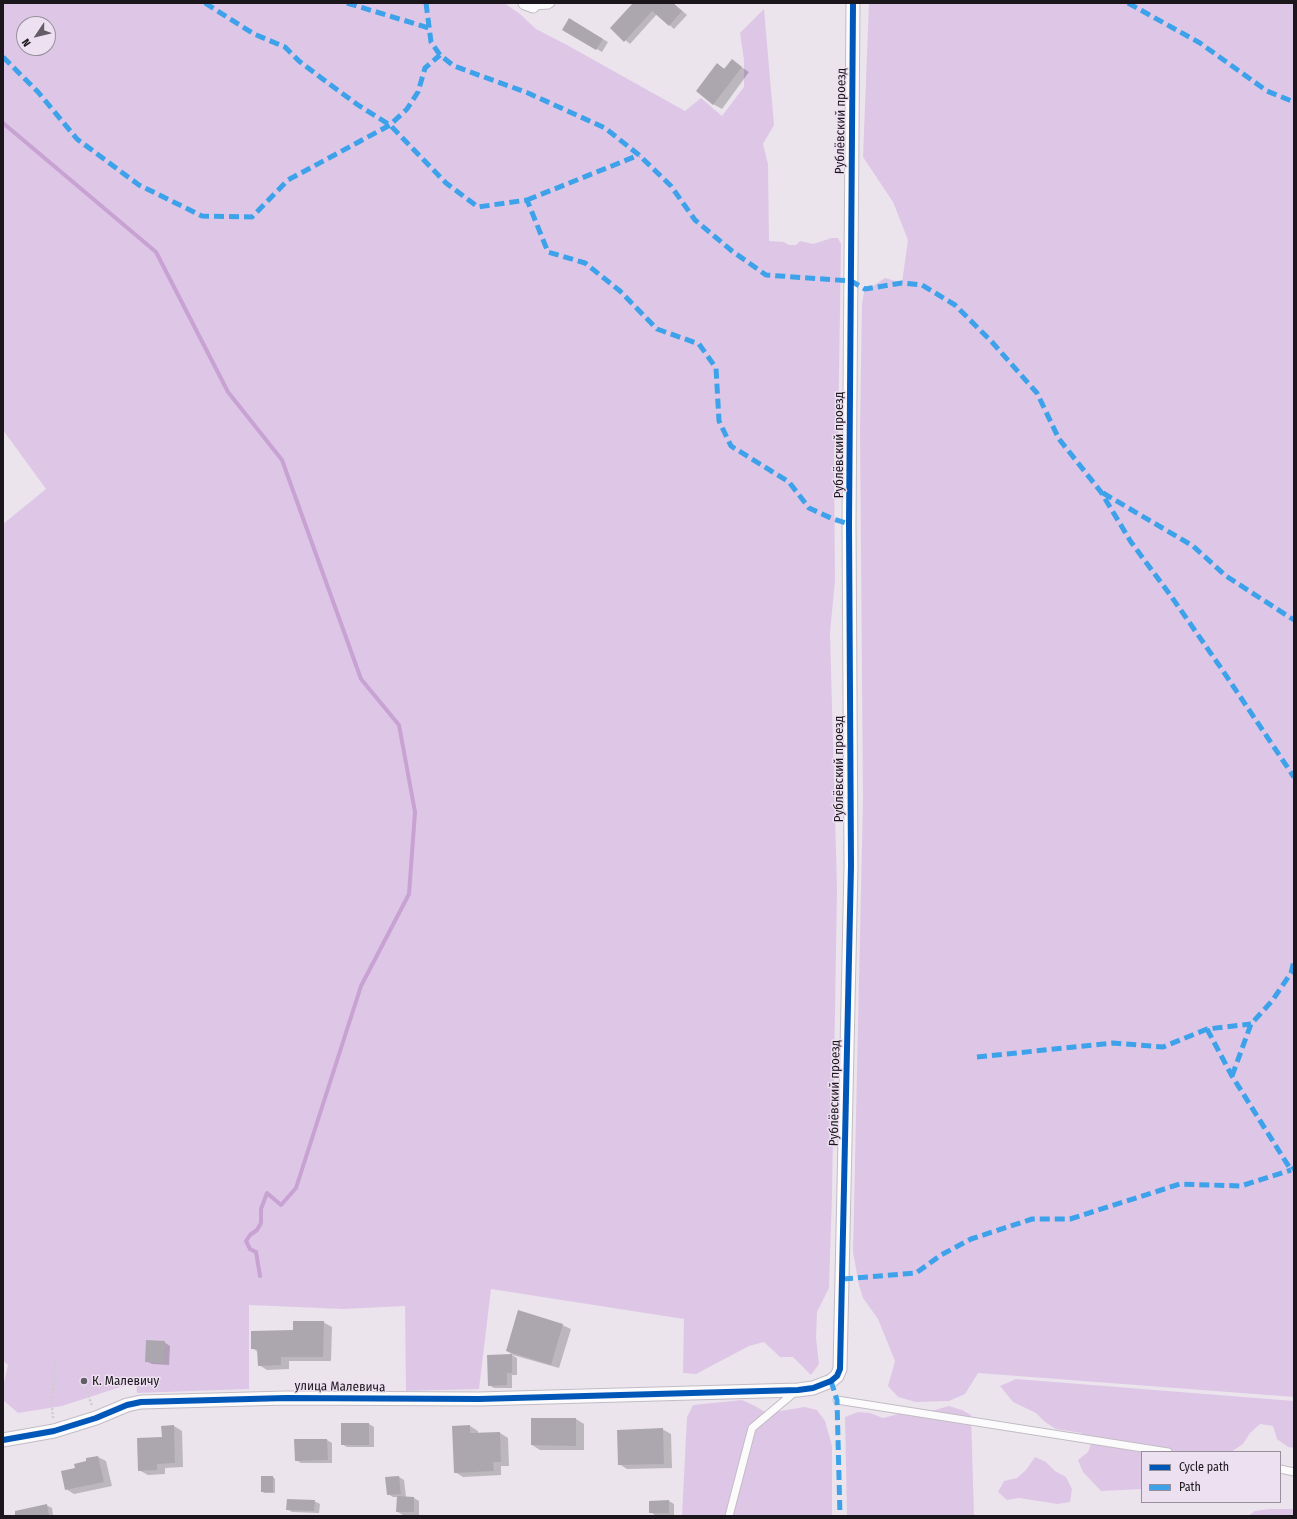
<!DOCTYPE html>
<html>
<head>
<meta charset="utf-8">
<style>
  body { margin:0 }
  #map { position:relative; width:1297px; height:1519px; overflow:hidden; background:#ebe4ed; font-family:"Fira Sans Condensed",sans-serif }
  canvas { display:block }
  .frame { position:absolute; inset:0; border:4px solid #1a161c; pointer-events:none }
  .legend { position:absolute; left:1141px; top:1451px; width:140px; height:52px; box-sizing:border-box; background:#ede0f1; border:1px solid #998f9c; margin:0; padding:5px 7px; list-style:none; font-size:12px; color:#1a161c }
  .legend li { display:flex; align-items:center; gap:8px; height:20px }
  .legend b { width:20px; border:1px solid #998f9c }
  .north { position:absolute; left:16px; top:16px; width:40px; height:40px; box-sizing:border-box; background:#ede0f1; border:1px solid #998f9c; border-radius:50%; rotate:235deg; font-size:11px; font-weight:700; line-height:16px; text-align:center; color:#1a161c }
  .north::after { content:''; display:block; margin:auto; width:14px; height:18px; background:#635e65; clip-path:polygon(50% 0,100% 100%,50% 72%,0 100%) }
</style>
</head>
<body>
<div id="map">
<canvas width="1297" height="1519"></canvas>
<div class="frame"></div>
<ul class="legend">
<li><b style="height:5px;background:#0057b8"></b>Cycle path</li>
<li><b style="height:5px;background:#3da2ea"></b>Path</li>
</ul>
<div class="north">N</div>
</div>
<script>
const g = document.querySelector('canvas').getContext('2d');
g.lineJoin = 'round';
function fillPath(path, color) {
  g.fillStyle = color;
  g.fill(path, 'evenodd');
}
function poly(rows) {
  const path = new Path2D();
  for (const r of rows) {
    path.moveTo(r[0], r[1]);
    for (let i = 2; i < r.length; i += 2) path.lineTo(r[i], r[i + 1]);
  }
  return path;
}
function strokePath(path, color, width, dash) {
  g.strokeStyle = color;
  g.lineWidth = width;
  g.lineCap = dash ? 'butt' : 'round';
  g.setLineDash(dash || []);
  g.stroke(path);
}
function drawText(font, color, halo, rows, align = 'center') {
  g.font = font + ' "Fira Sans Condensed",sans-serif';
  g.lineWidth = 3;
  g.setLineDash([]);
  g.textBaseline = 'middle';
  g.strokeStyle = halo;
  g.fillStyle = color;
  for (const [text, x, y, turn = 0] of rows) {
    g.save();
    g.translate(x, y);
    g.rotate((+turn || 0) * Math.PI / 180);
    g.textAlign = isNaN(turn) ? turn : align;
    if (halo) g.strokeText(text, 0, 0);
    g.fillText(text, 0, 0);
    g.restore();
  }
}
fillPath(poly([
  [3,3,504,3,520,14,536,29,567,45,685,111,701,98,722,116,744,87,744,60,740,33,764,9,774,125,763,144,768,164,769,241,784,242,789,245,796,245,800,241,813,244,832,238,838,238,841,244,841,248,838,436,834,449,835,580,830,633,837,888,832,1195,829,1288,817,1312,816,1338,819,1364,811,1375,793,1357,780,1357,764,1342,749,1346,696,1374,683,1373,684,1319,491,1289,479,1389,406,1391,405,1306,343,1309,249,1305,249,1389,137,1393,136,1382,62,1406,18,1413,3,1400,3,1387,8,1365,3,1361,3,524,46,489,3,430],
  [24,24,48,24,48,48,24,48],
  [869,3,1294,3,1294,1397,978,1373,965,1394,949,1401,916,1402,898,1397,888,1386,895,1361,878,1319,863,1298,859,1285,853,1252,863,800,860,429,862,304,864,292,885,278,902,283,908,240,893,202,863,157],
  [1016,1379,1294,1401,1294,1448,1288,1447,1277,1439,1273,1426,1260,1424,1250,1433,1243,1444,1231,1452,1142,1452,1142,1489,1101,1491,1083,1472,1078,1460,1088,1452,1092,1441,1081,1433,1056,1429,1045,1422,1036,1413,1013,1402,1000,1386],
  [742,1400,755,1406,767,1413,805,1407,817,1410,825,1421,832,1446,832,1516,682,1516,687,1417,693,1405],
  [949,1406,962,1410,971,1415,974,1516,847,1516,845,1417,858,1412,870,1413,883,1418,910,1411,924,1413],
  [1035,1457,1046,1462,1055,1471,1066,1477,1072,1489,1070,1502,1058,1504,1019,1498,1007,1500,998,1492,1004,1481,1017,1478,1026,1470],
  [1269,1509,1294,1509,1294,1516,1248,1516,1255,1511]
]), '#dec7e6');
fillPath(poly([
  [634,3,673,3,687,15,674,29,657,14,630,44,611,28],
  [570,20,608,42,602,52,564,30],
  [732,61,749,72,722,109,713,104,718,65,725,69],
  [323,1322,332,1327,331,1361,289,1361,289,1369,267,1370,259,1365,258,1352,252,1348,294,1331],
  [562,1325,571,1329,559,1368,513,1355,507,1351],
  [164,1342,170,1346,169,1365,152,1364,146,1361],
  [512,1355,517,1358,517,1375,512,1375,512,1388,494,1388,489,1385,488,1356],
  [576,1419,584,1424,584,1450,540,1450,532,1445],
  [369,1424,374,1427,374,1447,347,1447,342,1444],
  [174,1426,182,1431,183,1467,165,1468,165,1474,148,1475,139,1470,163,1438],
  [470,1426,478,1431,478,1434,500,1433,508,1438,509,1466,501,1466,501,1475,463,1477,455,1472],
  [662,1429,671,1434,672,1468,627,1469,619,1464],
  [327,1440,332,1443,332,1463,301,1463,296,1460],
  [98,1457,106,1461,112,1486,74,1494,66,1489,76,1469],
  [273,1477,275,1479,275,1493,264,1493,262,1491],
  [399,1477,404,1480,406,1497,414,1498,419,1501,419,1515,403,1515,398,1512,398,1497,393,1497,388,1494],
  [314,1501,320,1504,319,1513,292,1512,287,1509],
  [669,1501,674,1504,674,1515,655,1515,650,1512],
  [46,1505,52,1508,53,1516,31,1516]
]), '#0003');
strokePath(poly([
  [3,123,156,252,228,392,282,460,361,679,399,725,415,812,409,894,361,986,296,1188,281,1205,267,1193,261,1209,261,1223,257,1230,250,1235,246,1241,250,1249,256,1252,260,1276]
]), '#c7a2d2', 4);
fillPath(poly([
  [633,3,673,3,682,11,669,26,652,11,624,42,610,28],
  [569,18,603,39,596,50,562,30],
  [732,59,742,67,713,105,696,91,717,63,724,69],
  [518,1310,563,1324,551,1365,506,1351],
  [293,1321,324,1321,323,1357,281,1357,281,1365,258,1366,257,1349,251,1349,251,1331,293,1330],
  [146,1340,165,1341,164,1363,145,1362],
  [512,1354,512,1373,507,1373,507,1385,488,1386,487,1355],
  [531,1418,576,1418,576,1446,531,1445],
  [341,1423,369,1423,369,1445,341,1445],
  [174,1425,175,1463,157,1464,157,1470,138,1471,137,1438,162,1437,161,1426],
  [470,1425,470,1433,500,1432,501,1462,493,1462,494,1471,454,1473,452,1426],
  [663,1428,664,1464,618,1465,617,1430],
  [294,1439,327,1439,328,1460,295,1461],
  [98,1456,104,1482,65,1490,61,1471,75,1468,74,1464,86,1461,86,1458],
  [261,1476,273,1476,273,1492,261,1492],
  [399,1476,401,1494,387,1495,385,1477],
  [397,1496,414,1497,414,1512,396,1512],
  [287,1499,315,1500,314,1511,286,1510],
  [669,1500,669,1513,649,1513,649,1501],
  [47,1504,49,1516,15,1516,15,1511]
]), '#aca7ae');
const lane = poly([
  [533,6,548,5,551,3],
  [837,1400,1168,1452],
  [1280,1469,1294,1472],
  [729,1516,752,1428,796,1391]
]);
const street = poly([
  [525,3,533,6],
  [3,1440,54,1431,96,1418,127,1405,141,1402,286,1398,479,1399,798,1390,813,1388,831,1381,837,1376,840,1369,851,866,849,524,853,3]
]);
strokePath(lane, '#c2bcc4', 9);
strokePath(street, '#c2bcc4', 15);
strokePath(poly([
  [86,1388,92,1406],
  [53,1418,52,1408,55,1359]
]), '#cfcdcf', 2.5, [2, 2]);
strokePath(lane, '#fcfbfc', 7);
strokePath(street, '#fcfbfc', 13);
strokePath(poly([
  [205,3,254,34,285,47,299,61,324,80,358,105,390,125,446,183,478,207,527,200,548,252,585,263,620,291,657,329,699,344,716,368,719,421,731,446,789,482,809,508,833,519,849,524],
  [347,3,429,28],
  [426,3,431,42,440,55,454,66,528,93,605,128,639,155,671,186,695,220,732,251,766,275,851,281,865,289,902,283,922,285,955,305,992,342,1037,393,1059,439,1101,492,1131,542,1171,596,1221,668,1294,777],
  [1128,3,1200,43,1267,91,1294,102],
  [3,57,38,92,77,139,139,185,202,216,252,217,288,180,390,125,407,109,418,92,425,68,440,55],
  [527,200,639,155],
  [1103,493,1193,546,1226,576,1294,620],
  [1207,1029,1232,1076,1291,1170,1294,1168],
  [977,1057,1113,1043,1163,1047,1207,1029,1251,1024],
  [1232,1076,1251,1024,1272,1001,1291,973,1294,961],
  [843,1279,916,1273,941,1255,971,1239,1032,1219,1070,1219,1180,1184,1241,1186,1291,1170],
  [831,1381,837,1400,840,1516]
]), '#3da2ea', 5, [10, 5]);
strokePath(poly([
  [3,1440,54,1431,96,1418,127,1405,141,1402,286,1398,479,1399,798,1390,813,1388,831,1381,837,1376,840,1369,851,866,849,524,853,3]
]), '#0057b8', 6);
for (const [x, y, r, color] of [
  [84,1381,4,"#635e65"]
]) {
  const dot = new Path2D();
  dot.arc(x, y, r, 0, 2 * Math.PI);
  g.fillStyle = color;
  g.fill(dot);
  strokePath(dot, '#ede0f1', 1.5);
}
drawText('13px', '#1a161c', '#ede0f1', [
  ["Рублёвский проезд",841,121,-89],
  ["Рублёвский проезд",839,445,-90],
  ["Рублёвский проезд",839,769,-90],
  ["Рублёвский проезд",835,1093,-89],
  ["улица Малевича",340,1387,1]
]);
drawText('13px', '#1a161c', '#ede0f1', [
  ["К. Малевичу",92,1381]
], 'left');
</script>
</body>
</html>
